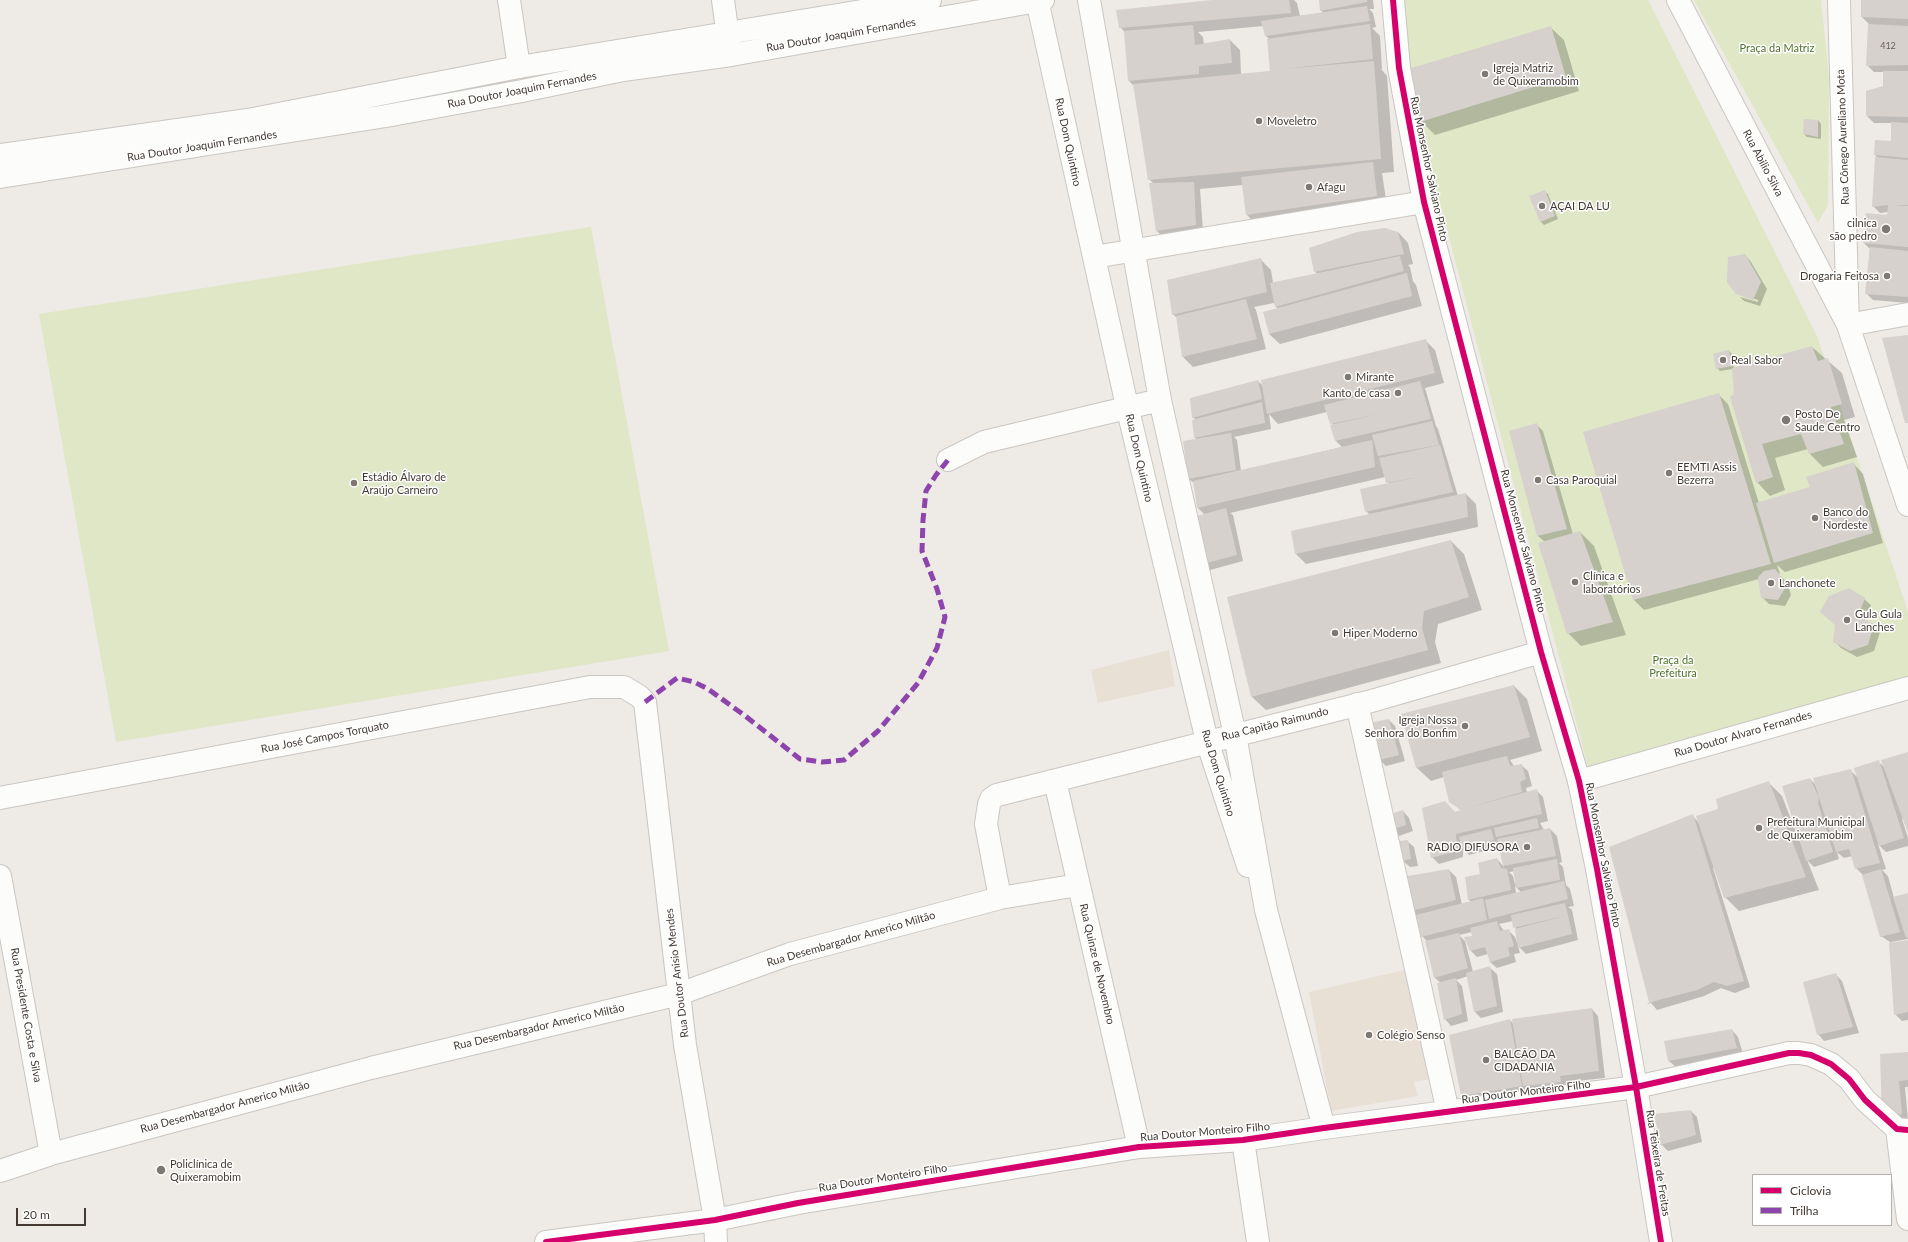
<!DOCTYPE html>
<html>
<head>
<meta charset="utf-8">
<style>
  body { margin:0 }
  #map { position:relative; width:1908px; height:1242px; overflow:hidden; background:#eeeae6; font-family:Lato,sans-serif }
  canvas { display:block }
  .legend { position:absolute; left:1752px; top:1174px; width:140px; height:52px; box-sizing:border-box; background:#fff; border:1px solid #b3b0ad; margin:0; padding:5px 7px; list-style:none; font-size:12px; color:#423a33 }
  .legend li { display:flex; align-items:center; gap:8px; height:20px }
  .legend b { width:20px; border:1px solid #b3b0ad }
  .scale { position:absolute; left:16px; top:1208px; width:70px; height:18px; box-sizing:border-box; border:2px solid #423a33; border-top:0; padding-left:5px; font-size:12px; line-height:14px; white-space:nowrap; color:#423a33; -webkit-text-stroke:3px #fff; paint-order:stroke }
</style>
</head>
<body>
<div id="map">
<canvas width="1908" height="1242"></canvas>
<ul class="legend">
<li><b style="height:5px;background:#d6006c"></b>Ciclovia</li>
<li><b style="height:5px;background:#8e44ad"></b>Trilha</li>
</ul>
<div class="scale">20 m</div>
</div>
<script>
const g = document.querySelector('canvas').getContext('2d');
g.lineJoin = 'round';
function fillPath(path, color) {
  g.fillStyle = color;
  g.fill(path, 'evenodd');
}
function poly(rows) {
  const path = new Path2D();
  for (const r of rows) {
    path.moveTo(r[0], r[1]);
    for (let i = 2; i < r.length; i += 2) path.lineTo(r[i], r[i + 1]);
  }
  return path;
}
function strokePath(path, color, width, dash) {
  g.strokeStyle = color;
  g.lineWidth = width;
  g.lineCap = dash ? 'butt' : 'round';
  g.setLineDash(dash || []);
  g.stroke(path);
}
function drawText(font, color, halo, rows, align = 'center') {
  g.font = font + ' Lato,sans-serif';
  g.lineWidth = 3;
  g.setLineDash([]);
  g.textBaseline = 'middle';
  g.strokeStyle = halo;
  g.fillStyle = color;
  for (const [text, x, y, turn = 0] of rows) {
    g.save();
    g.translate(x, y);
    g.rotate((+turn || 0) * Math.PI / 180);
    g.textAlign = isNaN(turn) ? turn : align;
    if (halo) g.strokeText(text, 0, 0);
    g.fillText(text, 0, 0);
    g.restore();
  }
}
fillPath(poly([
  [1169,650,1175,686,1098,703,1091,670],
  [1409,969,1430,1079,1414,1082,1418,1096,1331,1111,1309,992]
]), '#e9e0d5');
fillPath(poly([
  [1404,0,1648,0,1817,336,1908,612,1908,680,1588,767,1441,207,1401,60],
  [1694,0,1821,0,1829,77,1828,205,1818,223],
  [591,227,669,651,116,742,39,314]
]), '#dfe7c6');
fillPath(poly([
  [1222,0,1294,0,1297,3,1300,16,1323,13,1321,10,1320,0,1373,0,1374,9,1369,9,1373,13,1376,27,1372,28,1380,36,1382,69,1381,69,1387,76,1394,172,1382,173,1387,206,1257,225,1247,215,1243,185,1200,189,1203,231,1163,237,1157,231,1154,184,1149,179,1134,86,1129,81,1125,32,1120,27],
  [1264,26,1266,36,1270,40,1272,72,1241,75,1240,50,1230,40,1204,45,1203,37,1198,32],
  [1862,0,1908,0,1908,303,1873,300,1866,293,1870,249,1864,243,1888,216,1888,212,1880,213,1873,206,1878,158,1875,155,1892,142,1892,123,1874,123,1867,116,1884,87,1884,72,1874,72,1867,65,1869,24,1862,17],
  [1550,27,1564,40,1579,91,1435,135,1421,121],
  [1818,120,1821,124,1821,139,1807,137,1804,134],
  [1544,191,1548,194,1558,219,1544,225,1541,222],
  [1398,232,1408,243,1413,264,1408,265,1410,267,1413,281,1416,285,1422,306,1280,344,1269,334,1278,309,1274,303,1254,307,1256,310,1266,349,1193,367,1183,357,1177,318,1173,314,1261,260,1271,270,1273,283,1318,274,1315,272],
  [1745,255,1751,262,1767,289,1760,306,1744,301,1740,297,1758,302,1758,300,1737,294],
  [1425,340,1435,350,1444,383,1425,388,1436,426,1438,429,1458,496,1466,494,1476,504,1478,527,1306,564,1296,554,1292,532,1370,515,1366,511,1389,484,1385,477,1230,513,1233,515,1243,561,1210,570,1204,563,1205,515,1198,508,1195,484,1189,479,1184,442,1197,440,1195,438,1196,420,1193,417,1258,381,1263,386],
  [1327,412,1333,425,1336,441,1342,447,1241,471,1237,440,1234,437,1271,429,1269,414,1278,424],
  [1812,347,1842,373,1855,417,1844,420,1857,457,1823,467,1810,454,1808,449,1775,458,1785,490,1770,496,1757,482,1735,395,1733,369,1720,371,1717,368,1729,351,1732,354,1734,368],
  [1718,394,1728,404,1759,503,1812,488,1853,463,1863,474,1883,543,1785,572,1777,565,1780,574,1778,574,1787,582,1791,595,1785,606,1769,604,1762,597,1759,579,1644,610,1634,600,1584,433],
  [1537,425,1543,431,1573,534,1580,532,1594,546,1626,635,1581,646,1568,633,1545,542,1538,536,1511,432],
  [1451,541,1464,554,1482,610,1438,624,1435,642,1441,663,1266,710,1252,697,1228,598],
  [1864,599,1871,605,1865,621,1880,632,1874,651,1857,657,1841,648,1834,641,1836,625],
  [1514,686,1527,699,1542,751,1510,760,1514,766,1521,765,1528,771,1532,786,1526,788,1527,793,1536,790,1543,797,1548,821,1540,823,1544,830,1550,829,1557,836,1562,862,1559,863,1563,867,1566,885,1570,889,1574,906,1568,907,1572,910,1578,940,1526,954,1518,946,1520,953,1514,954,1516,962,1497,968,1490,962,1488,954,1477,957,1470,950,1473,936,1472,932,1459,935,1465,941,1473,972,1490,968,1497,974,1503,1012,1481,1018,1475,1012,1468,976,1456,980,1462,986,1468,1021,1451,1026,1445,1019,1441,983,1435,978,1428,942,1422,936,1417,916,1411,910,1449,870,1456,877,1462,905,1471,902,1469,900,1481,874,1497,859,1504,867,1500,847,1469,855,1463,849,1463,857,1439,864,1432,857,1455,813,1461,811,1457,808,1465,813,1450,801,1444,777,1431,781,1417,768,1402,715],
  [1515,871,1516,884,1515,884,1513,876,1509,872],
  [1515,886,1521,892,1516,894],
  [1513,921,1516,929,1517,943,1515,937,1508,930,1504,931,1499,924],
  [1389,720,1395,726,1405,761,1386,766,1379,759],
  [1908,753,1908,831,1903,818,1902,819,1908,838,1908,846,1886,852,1878,844,1886,869,1882,870,1888,876,1894,898,1908,894,1908,939,1891,942,1891,944,1908,941,1908,1020,1902,1021,1895,1014,1890,942,1881,936,1863,875,1856,868,1852,856,1844,858,1837,852,1839,859,1814,867,1807,860,1819,890,1739,911,1725,897,1715,867,1713,868,1750,987,1735,993,1721,988,1704,996,1657,1010,1651,1003,1610,847,1692,815,1699,823,1719,809,1769,783,1782,796,1797,835,1799,835,1810,779,1817,786,1850,770,1858,778,1878,761,1885,768],
  [1403,811,1409,818,1413,831,1399,836,1392,829],
  [1407,841,1414,847,1418,866,1410,867,1403,861],
  [1835,974,1842,981,1859,1033,1824,1041,1818,1034],
  [1592,1009,1598,1016,1605,1078,1566,1082,1567,1088,1472,1106,1462,1096,1510,1020,1514,1025],
  [1732,1030,1738,1037,1743,1054,1676,1067,1669,1061,1665,1042],
  [1908,1053,1908,1087,1905,1087,1908,1121,1883,1115],
  [1691,1111,1697,1117,1702,1142,1668,1151,1661,1144]
]), '#0003');
fillPath(poly([
  [1212,0,1289,0,1291,13,1119,28,1116,10],
  [1319,0,1367,0,1367,2,1320,11],
  [1861,0,1908,0,1908,19,1861,17],
  [1367,6,1370,21,1265,36,1261,21],
  [1370,24,1373,59,1284,69,1374,61,1381,159,1148,180,1133,84,1270,71,1267,39],
  [1868,24,1908,26,1908,65,1866,66],
  [1193,25,1195,45,1230,39,1232,63,1199,66,1199,74,1128,81,1124,31],
  [1551,26,1566,77,1420,122,1405,70],
  [1883,71,1908,71,1908,117,1866,116,1866,91,1883,86],
  [1804,119,1818,120,1818,137,1803,134],
  [1891,122,1908,123,1908,158,1874,155,1875,140,1891,141],
  [1875,157,1908,160,1908,205,1892,205,1908,206,1908,247,1863,243,1866,213,1887,215,1888,205,1872,207],
  [1373,162,1377,196,1246,215,1241,177],
  [1194,182,1196,225,1156,231,1149,183],
  [1545,190,1555,216,1540,222,1529,196],
  [1385,228,1398,232,1404,254,1314,272,1309,248,1357,232],
  [1870,247,1908,251,1908,297,1865,294],
  [1745,254,1761,282,1753,300,1736,294,1727,282,1728,257],
  [1400,256,1404,271,1275,307,1270,283],
  [1261,258,1267,292,1172,315,1167,280],
  [1407,273,1412,296,1269,334,1263,312],
  [1246,299,1257,339,1182,357,1176,316],
  [1908,335,1908,423,1905,423,1882,338],
  [1426,339,1435,373,1267,414,1261,380],
  [1812,346,1818,361,1828,358,1842,404,1831,407,1844,444,1809,454,1801,434,1762,444,1773,477,1756,483,1730,397,1734,394,1732,368],
  [1729,350,1732,366,1716,369,1713,354],
  [1258,380,1262,399,1192,418,1190,398],
  [1420,381,1431,419,1335,441,1330,425,1379,414,1330,424,1324,405],
  [1719,393,1771,564,1633,600,1583,432],
  [1262,402,1265,423,1194,438,1192,420],
  [1432,421,1439,445,1378,456,1372,435],
  [1537,423,1567,529,1537,536,1509,431],
  [1231,433,1236,470,1188,479,1183,441],
  [1372,440,1375,467,1197,508,1193,481],
  [1440,445,1453,492,1365,512,1360,489,1423,476,1386,483,1379,458],
  [1854,462,1873,533,1774,563,1756,503,1810,487,1806,477],
  [1466,493,1468,517,1295,554,1291,531],
  [1226,508,1237,555,1203,564,1193,517],
  [1580,531,1613,622,1567,634,1538,543],
  [1451,540,1469,597,1424,611,1422,628,1428,650,1251,697,1227,597],
  [1775,569,1780,575,1785,588,1778,600,1761,598,1758,577,1764,571],
  [1849,588,1865,598,1858,616,1874,624,1868,645,1850,651,1833,642,1835,625,1820,612,1829,596],
  [1514,685,1530,737,1416,768,1401,714],
  [1389,719,1399,755,1379,760,1369,723],
  [1908,752,1908,833,1881,760],
  [1507,756,1510,766,1522,764,1526,779,1520,782,1522,792,1467,808,1537,789,1542,814,1456,834,1457,851,1431,858,1422,808,1445,801,1455,812,1461,810,1449,802,1442,772],
  [1879,760,1904,838,1879,846,1854,768],
  [1851,769,1880,863,1855,869,1849,849,1836,852,1813,778],
  [1810,778,1819,798,1818,803,1833,852,1806,861,1782,786],
  [1769,781,1806,877,1724,898,1696,816,1718,809,1716,799],
  [1403,810,1406,825,1391,830,1388,815],
  [1693,814,1744,981,1727,986,1714,982,1697,990,1655,1001,1647,1005,1649,1002,1609,847],
  [1537,818,1539,828,1496,837,1494,828],
  [1550,828,1556,856,1503,866,1497,839],
  [1491,829,1494,840,1462,849,1459,837],
  [1408,840,1411,859,1402,861,1398,841],
  [1497,858,1501,868,1507,869,1511,890,1468,900,1465,877,1480,874,1478,863],
  [1557,859,1560,880,1516,888,1513,868],
  [1449,869,1456,900,1410,911,1402,877],
  [1881,869,1900,932,1880,937,1862,875],
  [1564,881,1568,899,1489,919,1485,900],
  [1908,893,1908,937,1906,938,1893,897],
  [1483,898,1487,920,1421,937,1416,915],
  [1565,903,1568,915,1513,928,1511,915],
  [1568,915,1572,934,1518,948,1515,929],
  [1497,921,1500,931,1509,929,1514,946,1508,948,1510,956,1490,962,1485,947,1470,951,1464,937,1472,936,1470,928],
  [1459,933,1468,968,1434,978,1425,941],
  [1908,940,1908,1012,1894,1015,1889,943],
  [1490,966,1497,1006,1474,1012,1466,973],
  [1836,973,1853,1027,1817,1035,1803,982],
  [1456,978,1462,1014,1444,1020,1437,983],
  [1592,1008,1599,1071,1560,1076,1561,1082,1523,1086,1512,1019],
  [1510,1019,1522,1086,1461,1096,1449,1035],
  [1732,1029,1737,1048,1668,1061,1664,1041],
  [1908,1052,1908,1080,1899,1081,1902,1114,1882,1116,1880,1054],
  [1691,1110,1696,1135,1660,1145,1657,1127,1653,1114]
]), '#d6d1cd');
const minor = poly([
  [509,0,519,67],
  [723,0,730,51],
  [1037,0,1127,406,1207,741,1248,866],
  [1089,0,1160,400,1235,735,1266,910,1324,1128],
  [1678,0,1848,325,1908,314],
  [1839,0,1848,325,1908,505],
  [1094,257,1424,202],
  [948,460,984,442,1160,400],
  [1357,704,1448,1112],
  [1055,781,1139,1147],
  [1579,781,1908,688],
  [0,798,590,687,624,687,639,696,645,702,685,1045,715,1220,716,1242],
  [0,876,51,1154],
  [1000,898,986,824,989,804,991,799,997,795,1368,702,1541,652],
  [1897,1129,1908,1219],
  [1243,1140,1258,1242],
  [0,1171,51,1154,371,1068,679,994,790,954,1000,898,1078,885],
  [546,1242,715,1220,798,1203,1139,1147,1243,1140,1324,1128,1636,1087,1789,1053,1799,1053,1811,1055,1831,1064,1849,1079,1865,1100,1897,1129,1908,1130]
]);
const tertiary = poly([
  [1393,0,1399,68,1424,202,1541,652,1579,781,1597,869,1636,1087,1661,1242],
  [0,155,248,120,519,67,930,0],
  [0,177,386,116,522,91,623,70,731,55,1043,0]
]);
strokePath(minor, '#cac6c2', 24);
strokePath(tertiary, '#cac6c2', 24);
strokePath(minor, '#fcfcfb', 22);
strokePath(tertiary, '#fcfcfb', 22);
strokePath(poly([
  [645,702,677,678,694,682,708,689,744,715,800,759,822,762,844,760,878,731,918,683,937,648,945,617,937,589,922,551,923,520,926,491,936,475,948,460]
]), '#8e44ad', 5, [10, 5]);
strokePath(poly([
  [1393,0,1399,68,1424,202,1541,652,1579,781,1597,869,1636,1087,1661,1242],
  [546,1242,715,1220,798,1203,1139,1147,1243,1140,1324,1128,1636,1087,1789,1053,1799,1053,1811,1055,1831,1064,1849,1079,1865,1100,1897,1129,1908,1130]
]), '#d6006c', 6);
for (const [x, y, r, color] of [
  [1485,74,4,"#7e7872"],
  [1259,121,4,"#7e7872"],
  [1309,187,4,"#7e7872"],
  [1542,206,4,"#7e7872"],
  [1886,229,5,"#7e7872"],
  [1887,276,4,"#7e7872"],
  [1723,360,4,"#7e7872"],
  [1348,377,4,"#7e7872"],
  [1398,393,4,"#7e7872"],
  [1786,420,5,"#7e7872"],
  [1669,473,4,"#7e7872"],
  [1538,480,4,"#7e7872"],
  [354,483,4,"#7e7872"],
  [1815,518,4,"#7e7872"],
  [1575,582,4,"#7e7872"],
  [1771,583,4,"#7e7872"],
  [1847,620,4,"#7e7872"],
  [1335,633,4,"#7e7872"],
  [1465,726,4,"#7e7872"],
  [1759,828,4,"#7e7872"],
  [1527,847,4,"#7e7872"],
  [1369,1035,4,"#7e7872"],
  [1486,1060,4,"#7e7872"],
  [161,1170,5,"#7e7872"]
]) {
  const dot = new Path2D();
  dot.arc(x, y, r, 0, 2 * Math.PI);
  g.fillStyle = color;
  g.fill(dot);
  strokePath(dot, '#fff', 1.5);
}
drawText('9px', '#68615b', null, [
  ["412",1888,46]
]);
drawText('11px', '#423a33', '#fff', [
  ["Rua Doutor Joaquim Fernandes",841,35,-10],
  ["Rua Doutor Joaquim Fernandes",522,90,-11],
  ["Rua Cônego Aureliano Mota",1843,137,-92],
  ["Rua Dom Quintino",1068,142,78],
  ["Rua Doutor Joaquim Fernandes",202,146,-9],
  ["Rua Abilio Silva",1763,163,62],
  ["Rua Monsenhor Salviano Pinto",1429,169,78],
  ["Rua Dom Quintino",1139,458,77],
  ["Rua Monsenhor Salviano Pinto",1523,541,75],
  ["Rua Capitão Raimundo",1275,724,-14],
  ["Rua Doutor Alvaro Fernandes",1743,734,-16],
  ["Rua José Campos Torquato",325,737,-11],
  ["Rua Dom Quintino",1218,773,73],
  ["Rua Monsenhor Salviano Pinto",1603,855,79],
  ["Rua Desembargador Americo Miltão",851,939,-16],
  ["Rua Quinze de Novembro",1097,964,77],
  ["Rua Doutor Anisio Mendes",677,973,-97],
  ["Rua Presidente Costa e Silva",26,1015,80],
  ["Rua Desembargador Americo Miltão",539,1027,-13],
  ["Rua Doutor Monteiro Filho",1526,1092,-7],
  ["Rua Desembargador Americo Miltão",225,1107,-15],
  ["Rua Doutor Monteiro Filho",1205,1132,-5],
  ["Rua Teixeira de Freitas",1658,1163,81],
  ["Rua Doutor Monteiro Filho",883,1178,-9]
]);
drawText('11px', '#4e7129', '#fff', [
  ["Praça da Matriz",1777,48],
  ["Praça da",1673,660],
  ["Prefeitura",1673,673]
]);
drawText('11px', '#423a33', '#fff', [
  ["Igreja Matriz",1493,68],
  ["de Quixeramobim",1493,81],
  ["Moveletro",1267,121],
  ["Afagu",1317,187],
  ["AÇAI DA LU",1550,206],
  ["cilnica",1877,223,"right"],
  ["são pedro",1877,236,"right"],
  ["Drogaria Feitosa",1879,276,"right"],
  ["Real Sabor",1731,360],
  ["Mirante",1356,377],
  ["Kanto de casa",1390,393,"right"],
  ["Posto De",1795,414],
  ["Saude Centro",1795,427],
  ["EEMTI Assis",1677,467],
  ["Bezerra",1677,480],
  ["Estádio Álvaro de",362,477],
  ["Araújo Carneiro",362,490],
  ["Casa Paroquial",1546,480],
  ["Banco do",1823,512],
  ["Nordeste",1823,525],
  ["Clínica e",1583,576],
  ["laboratórios",1583,589],
  ["Lanchonete",1779,583],
  ["Gula Gula",1855,614],
  ["Lanches",1855,627],
  ["Hiper Moderno",1343,633],
  ["Igreja Nossa",1457,720,"right"],
  ["Senhora do Bonfim",1457,733,"right"],
  ["Prefeitura Municipal",1767,822],
  ["de Quixeramobim",1767,835],
  ["RADIO DIFUSORA",1519,847,"right"],
  ["Colégio Senso",1377,1035],
  ["BALCÃO DA",1494,1054],
  ["CIDADANIA",1494,1067],
  ["Policlínica de",170,1164],
  ["Quixeramobim",170,1177]
], 'left');
</script>
</body>
</html>
